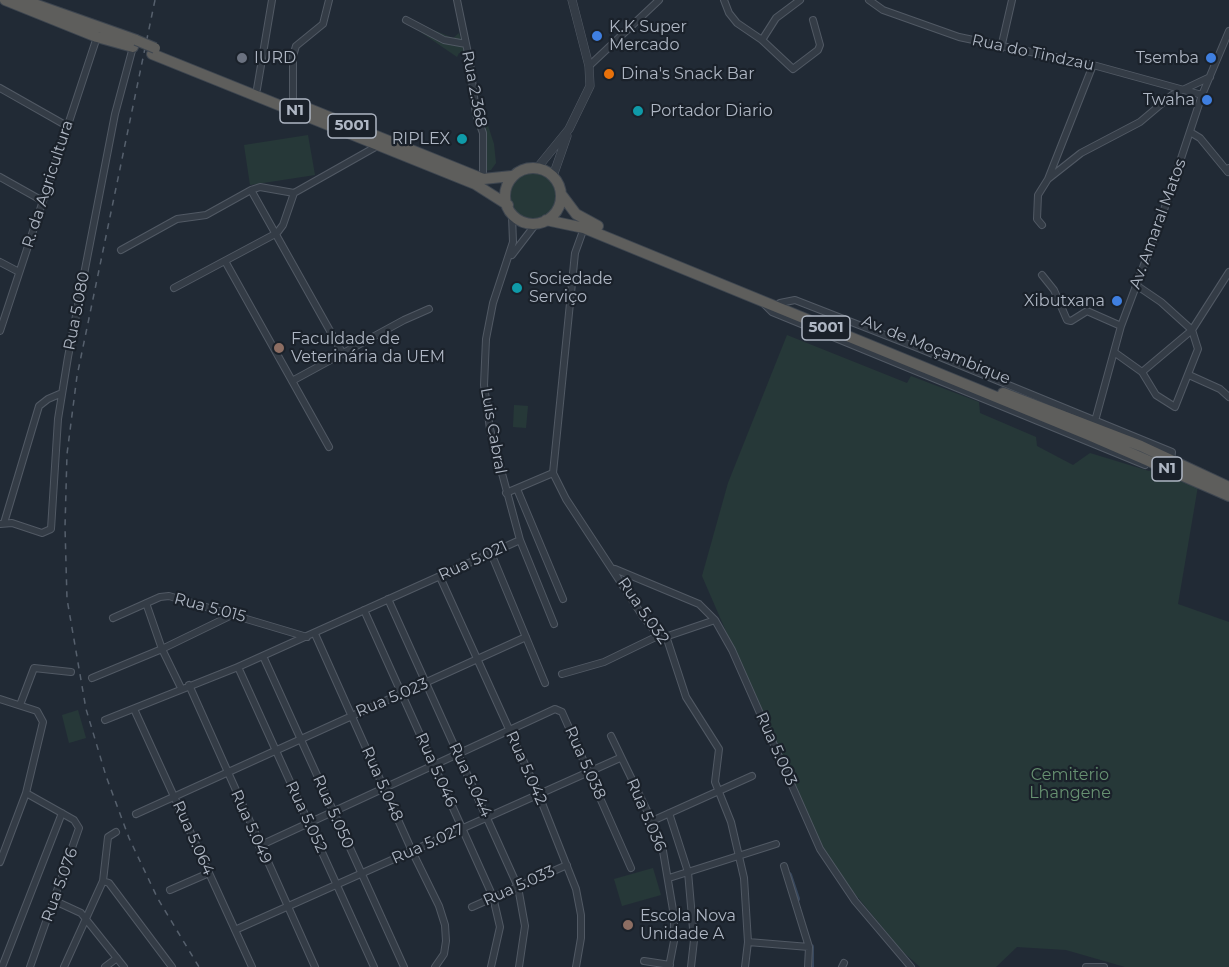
<!DOCTYPE html>
<html>
<head>
<meta charset="utf-8">
<style>
  body { margin:0 }
  canvas { display:block; background:#212a35 }
</style>
</head>
<body>
<canvas width="1229" height="967"></canvas>
<script>
const g = document.querySelector('canvas').getContext('2d');
g.lineJoin = 'round';
function fillPath(path, color) {
  g.fillStyle = color;
  g.fill(path, 'evenodd');
}
function poly(rows) {
  const path = new Path2D();
  for (const r of rows) {
    if (r.length === 3) {
      path.moveTo(r[0] + r[2], r[1]);
      path.arc(r[0], r[1], r[2], 0, 2 * Math.PI);
      continue;
    }
    path.moveTo(r[0], r[1]);
    for (let i = 2; i < r.length; i += 2) path.lineTo(r[i], r[i + 1]);
  }
  return path;
}
function strokePath(path, color, width, dash) {
  g.strokeStyle = color;
  g.lineWidth = width;
  g.lineCap = dash ? 'butt' : 'round';
  g.setLineDash(dash || []);
  g.stroke(path);
}
function drawText(font, color, halo, rows, align = 'center') {
  g.font = font + ' Montserrat,sans-serif';
  g.lineWidth = 4.5;
  g.setLineDash([]);
  g.textBaseline = 'middle';
  g.strokeStyle = halo;
  g.fillStyle = color;
  for (const [text, x, y, turn = 0] of rows) {
    g.save();
    g.translate(x, y);
    g.rotate((+turn || 0) * Math.PI / 180);
    g.textAlign = isNaN(turn) ? turn : align;
    if (halo) g.strokeText(text, 0, 0);
    g.fillText(text, 0, 0);
    g.restore();
  }
}
fillPath(poly([
  [406,22,414,22,453,38,459,33,465,54,459,53,457,57],
  [479,117,486,119,494,144,496,163,491,170,481,171],
  [308,135,315,175,250,185,244,145],
  [532,199,26],
  [787,335,907,383,911,376,979,402,980,413,1036,437,1037,446,1073,465,1090,453,1149,471,1154,469,1198,486,1178,604,1229,622,1229,967,1125,967,1066,950,1017,947,996,967,920,967,902,951,832,866,811,827,702,576,728,483],
  [514,405,528,406,526,428,513,427],
  [78,710,86,738,69,743,62,715],
  [653,868,661,895,622,906,614,879]
]), '#263838');
strokePath(poly([
  [789,875,797,899],
  [811,947,811,967]
]), '#37475d', 6);
const minor = poly([
  [457,0,470,63,476,114,483,133,483,179],
  [724,0,729,13,737,23,762,40,793,69,818,50,820,45,813,20],
  [869,0,883,10,959,37,1093,65,1202,95],
  [406,20,444,40,466,44],
  [762,40,776,18,800,0],
  [1001,48,1012,0],
  [589,66,659,0],
  [0,88,67,126],
  [257,89,272,0],
  [293,103,293,56,296,46,323,24,329,0],
  [1190,132,1200,138,1228,172,1229,168],
  [0,177,41,200],
  [1048,179,1093,65],
  [251,190,343,354],
  [1042,225,1037,219,1038,195,1048,179,1081,153,1140,122,1172,95,1210,77],
  [584,228,575,253,553,473,566,499,642,615,653,629,667,639,686,697,719,749,715,782,731,822,744,878,748,942,745,967],
  [121,250,177,219,206,215,251,190,260,187,294,193,379,145],
  [512,255,535,225],
  [225,261,329,447],
  [0,262,19,272],
  [1042,275,1054,290,1067,320,1071,321,1087,311,1121,326],
  [1136,285,1161,302,1192,330,1198,349,1175,407,1156,395,1142,372],
  [174,288,277,233,283,225,294,193],
  [763,303,772,312,1145,465],
  [780,303,795,300,918,348,1172,452,1171,460],
  [0,331,97,37],
  [1114,352,1142,372,1192,330,1229,272],
  [1189,375,1220,389,1229,397],
  [292,381,404,320,429,309],
  [1095,421,1121,326,1160,222,1202,95,1229,31],
  [517,489,563,599],
  [506,493,553,473],
  [4,523,39,406,48,399,62,393],
  [0,524,12,523,42,533,51,529,58,419,68,357,115,114,133,47],
  [520,540,554,624],
  [491,553,545,683],
  [615,569,699,604,715,620,732,650,820,849,855,901,911,967],
  [440,577,538,793,576,889,581,915,581,938,576,967],
  [388,599,518,887,525,926,519,967],
  [146,603,162,649,181,688],
  [364,610,493,897,500,927,491,967],
  [113,618,160,597,169,596,307,637],
  [315,634,412,851,439,906,445,925,446,941,444,954,435,967],
  [665,637,715,620],
  [263,656,404,967],
  [238,667,374,967],
  [562,674,604,662,662,634],
  [92,678,162,649,234,614],
  [189,685,315,967],
  [0,699,37,711,43,722,26,793,0,862],
  [20,705,34,668,71,672],
  [134,709,252,967],
  [105,720,238,667,520,540,490,429,484,385,486,339,493,303,513,242,512,216],
  [611,736,652,821,663,851,674,916,674,941,669,967],
  [26,793,74,820,79,828,30,967],
  [669,813,688,872,694,940,691,967],
  [136,814,526,637],
  [652,821,752,776],
  [259,846,555,709,562,712,631,868],
  [784,866,809,947,808,967],
  [669,878,776,844],
  [103,881,109,883,172,967],
  [103,881,108,837,116,832],
  [170,890,209,873],
  [55,901,81,913,124,967],
  [472,907,567,865],
  [235,930,620,758],
  [748,942,809,947],
  [644,961,670,965],
  [2,967,62,813],
  [64,967,103,881],
  [105,967,117,958],
  [842,967,844,963],
  [1086,967,1104,967]
]);
const tertiary = poly([
  [538,167,569,129,590,86,589,66,572,0],
  [553,176,567,136]
]);
const trunk = poly([
  [5,0,97,37,133,47],
  [23,0,136,40],
  [152,54,475,184,508,205],
  [302,106,483,179,512,176],
  [533,196,28],
  [561,194,576,214,598,226],
  [546,220,584,228,1089,435,1229,496],
  [1003,393,1141,446,1229,487]
]);
strokePath(minor, '#515964', 8);
strokePath(tertiary, '#515964', 9);
strokePath(trunk, '#3e4650', 12);
strokePath(minor, '#343c46', 6);
strokePath(tertiary, '#343c46', 8);
strokePath(trunk, '#5e5e5c', 10);
strokePath(poly([
  [155,0,77,376,67,454,65,527,67,599,86,709,106,776,129,838,158,899,199,967]
]), '#56606d', 1.5, [6, 6]);
const trunkBridge = poly([
  [136,40,155,48]
]);
strokePath(trunkBridge, '#3e4650', 12, []);
strokePath(trunkBridge, '#5e5e5c', 10);
for (const [x, y, r, color] of [
  [597,36,6,"#3f7fe0"],
  [242,58,6,"#6b7280"],
  [1211,58,6,"#3f7fe0"],
  [609,74,6,"#e8710a"],
  [1207,100,6,"#3f7fe0"],
  [638,111,6,"#0f9aa8"],
  [462,139,6,"#0f9aa8"],
  [517,288,6,"#0f9aa8"],
  [1117,301,6,"#3f7fe0"],
  [279,348,6,"#8d6e63"],
  [628,925,6,"#8d6e63"]
]) {
  const dot = new Path2D();
  dot.arc(x, y, r, 0, 2 * Math.PI);
  g.fillStyle = color;
  g.fill(dot);
  strokePath(dot, '#1a212a', 2);
}
for (const [x, y, w] of [
  [295,111,30],
  [352,126,48],
  [826,328,48],
  [1167,469,30]
]) {
  const box = new Path2D();
  box.roundRect(x - w / 2, y - 12, w, 24, 4.5);
  g.fillStyle = '#1a212a';
  g.fill(box);
  strokePath(box, '#aeb6c3', 1.5);
}
drawText('bold 15px', '#aeb6c3', null, [
  ["N1",295,111],
  ["5001",352,126],
  ["5001",826,328],
  ["N1",1167,469]
]);
drawText('16px', '#aeb6c3', '#1a212a', [
  ["K.K Super",609,27],
  ["Mercado",609,45],
  ["IURD",254,58],
  ["Tsemba",1199,58,"right"],
  ["Dina's Snack Bar",621,74],
  ["Twaha",1195,100,"right"],
  ["Portador Diario",650,111],
  ["RIPLEX",450,139,"right"],
  ["Sociedade",529,279],
  ["Serviço",529,297],
  ["Xibutxana",1105,301,"right"],
  ["Faculdade de",291,339],
  ["Veterinária da UEM",291,357],
  ["Escola Nova",640,916],
  ["Unidade A",640,934]
], 'left');
drawText('16px', '#aeb6c3', '#1a212a', [
  ["Rua do Tindzau",1033,53,12],
  ["Rua 2.368",474,89,79],
  ["R. da Agricultura",48,184,-72],
  ["Av. Amaral Matos",1158,224,-70],
  ["Rua 5.080",77,311,-79],
  ["Av. de Moçambique",936,350,22],
  ["Luis Cabral",493,431,80],
  ["Rua 5.021",473,561,-25],
  ["Rua 5.015",210,608,15],
  ["Rua 5.032",643,611,55],
  ["Rua 5.023",392,698,-23],
  ["Rua 5.003",776,749,66],
  ["Rua 5.038",585,763,66],
  ["Rua 5.042",526,768,66],
  ["Rua 5.046",436,770,66],
  ["Rua 5.044",470,780,65],
  ["Rua 5.048",382,784,66],
  ["Rua 5.050",333,812,66],
  ["Rua 5.036",646,815,67],
  ["Rua 5.052",306,817,65],
  ["Rua 5.049",251,827,66],
  ["Rua 5.064",193,838,66],
  ["Rua 5.027",428,844,-24],
  ["Rua 5.076",60,885,-70],
  ["Rua 5.033",519,886,-24]
]);
drawText('16px', '#679171', '#1a212a', [
  ["Cemiterio",1070,775],
  ["Lhangene",1070,793]
]);
</script>
</body>
</html>
